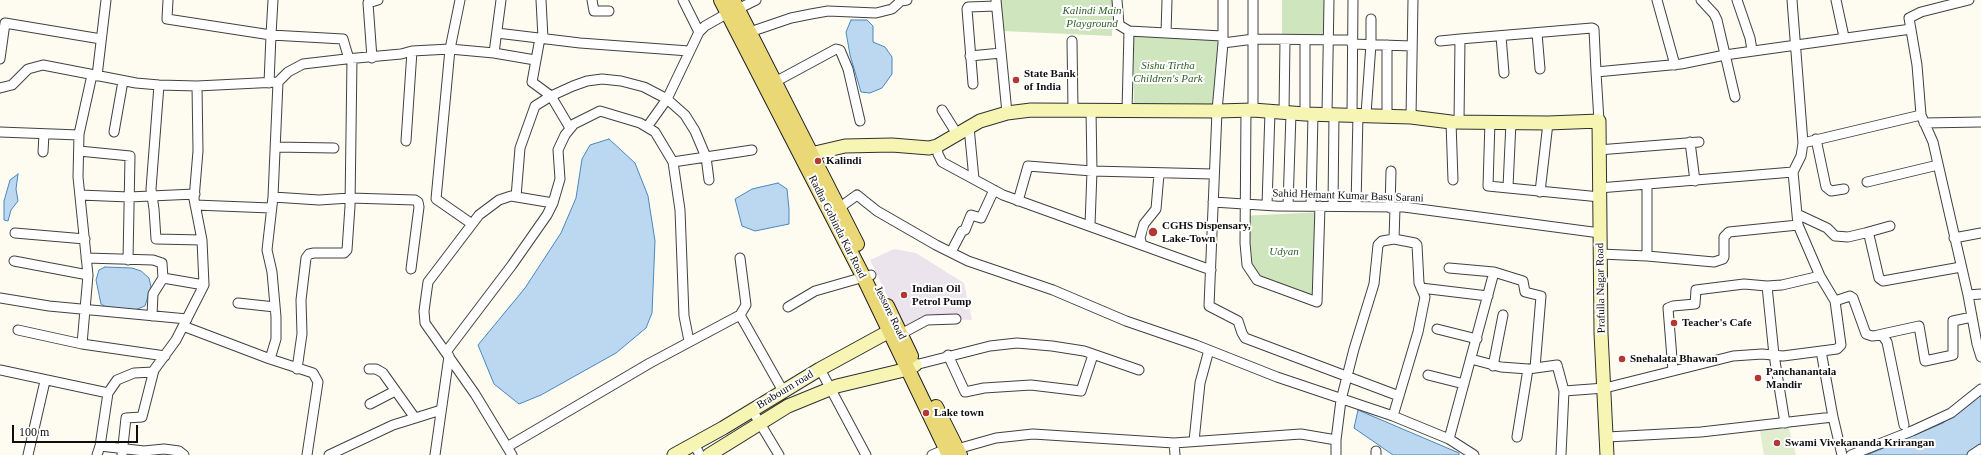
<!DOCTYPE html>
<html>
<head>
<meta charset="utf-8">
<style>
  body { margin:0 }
  #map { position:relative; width:1981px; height:455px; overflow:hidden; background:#fefcf1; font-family:"Times New Roman",serif }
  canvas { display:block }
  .scale { position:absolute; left:12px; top:425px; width:126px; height:18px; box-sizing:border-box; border:2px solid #0e0e0e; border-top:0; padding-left:5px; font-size:12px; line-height:14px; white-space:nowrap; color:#0e0e0e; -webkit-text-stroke:3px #fff; paint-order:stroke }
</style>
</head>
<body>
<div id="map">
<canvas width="1981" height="455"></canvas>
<div class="scale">100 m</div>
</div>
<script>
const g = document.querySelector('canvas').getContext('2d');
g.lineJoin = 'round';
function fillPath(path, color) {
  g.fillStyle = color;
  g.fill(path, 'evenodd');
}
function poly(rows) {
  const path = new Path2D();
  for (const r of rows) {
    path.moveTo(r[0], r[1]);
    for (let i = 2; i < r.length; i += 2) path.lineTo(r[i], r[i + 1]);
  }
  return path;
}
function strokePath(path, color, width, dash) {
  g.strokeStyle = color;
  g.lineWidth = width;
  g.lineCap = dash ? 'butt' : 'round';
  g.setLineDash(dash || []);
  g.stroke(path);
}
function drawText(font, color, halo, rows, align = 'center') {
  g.font = font + ' "Times New Roman",serif';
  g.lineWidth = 4;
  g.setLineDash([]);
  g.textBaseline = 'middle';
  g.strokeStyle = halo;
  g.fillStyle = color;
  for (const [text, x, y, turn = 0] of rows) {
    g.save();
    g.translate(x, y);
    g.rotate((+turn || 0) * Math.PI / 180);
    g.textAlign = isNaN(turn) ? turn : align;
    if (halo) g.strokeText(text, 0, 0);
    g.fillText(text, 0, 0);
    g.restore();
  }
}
fillPath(poly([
  [894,249,916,253,964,283,972,320,926,318,904,331,870,260]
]), '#ece4ec');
fillPath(poly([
  [1000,0,1113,0,1112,36,1002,31],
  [1282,0,1328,0,1328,41,1282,41],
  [1133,36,1218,39,1215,107,1134,107],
  [1323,212,1319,305,1279,291,1243,263,1240,216]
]), '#cfe5be');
fillPath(poly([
  [1788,425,1796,455,1764,455,1760,431]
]), '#e0edcf');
const water = poly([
  [851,20,867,20,873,26,873,42,885,47,892,57,892,74,882,88,870,93,861,92,850,55,846,32,851,20],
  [609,139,635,163,648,196,655,241,652,313,646,328,616,353,541,395,519,404,494,384,478,345,525,288,561,233,576,198,582,159,590,145,609,139],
  [18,174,16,189,18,201,11,210,8,221,4,220,4,201,10,180,18,174],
  [778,183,787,189,789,209,789,224,755,231,742,226,735,199,752,189,778,183],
  [105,267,132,268,141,271,149,278,151,287,145,306,135,310,106,307,101,304,96,280,99,270,105,267],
  [1981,389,1981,444,1967,455,1867,455,1943,423,1981,389],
  [1358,410,1459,453,1459,455,1393,455,1354,428,1358,410]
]);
fillPath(water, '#bbd8f0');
strokePath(water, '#4987c0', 1);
const street = poly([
  [168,0,167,19,271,35,269,83],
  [273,0,271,35,343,39,349,59],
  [460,0,450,49,436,199,472,224],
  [541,0,543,38],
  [592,0,594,11,609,11],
  [683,0,699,32],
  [996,0,1007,113],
  [1117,0,1119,25,1129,31,1222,36],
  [1223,0,1223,43,1217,111,1209,306,1238,321,1242,333,1245,338,1399,396],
  [1657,0,1675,65],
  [1701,0,1714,14,1717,20,1735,97],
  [1737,0,1750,38,1752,50],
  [1792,0,1803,143,1921,115,1933,142,1968,295,1981,294],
  [1836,0,1844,37],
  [738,9,756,0],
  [750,32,791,18,811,14,828,11,876,13,892,9,901,1,907,0],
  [497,33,580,43,689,51],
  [1166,33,1167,0],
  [1537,33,1540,69],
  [1501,36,1504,73],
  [540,38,532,82,551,96,570,128],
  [1072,41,1073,109],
  [1440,41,1460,39],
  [1223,43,1254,39,1352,40],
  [1352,44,1412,46],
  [494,53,501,0],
  [970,56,1001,53],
  [372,58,368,3,378,0],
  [0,59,5,23,101,39],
  [1596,72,1599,121],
  [97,76,106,0],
  [775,82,836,49,840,50,848,69,860,121],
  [973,84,967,9,968,7,996,6],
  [159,85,151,189,154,209,156,239,202,240],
  [0,88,12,85,28,69,43,65,136,83,159,85,197,86,278,82],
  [942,110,957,134],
  [1246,110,1245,243,1247,265,1257,280,1317,302,1320,206],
  [1253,110,1253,0],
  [1127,111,1129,31],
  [1284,112,1285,40],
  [1305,114,1305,40],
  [1327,114,1329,0],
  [1352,114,1353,0],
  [1366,114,1371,44,1371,19],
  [1387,115,1387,45],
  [1921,115,1917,65,1909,18,1921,12,1969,0],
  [1411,117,1413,0],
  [1490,121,1488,186,1600,197],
  [1451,122,1453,180],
  [1459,122,1460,39,1592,28,1594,29,1596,72,1681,64,1725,55,1911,29],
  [1924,123,1981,122],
  [647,127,667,99,699,32,705,26,728,13],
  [969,127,974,179],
  [0,132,79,135],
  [114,132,123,81],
  [1816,139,1826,187,1831,191,1844,189],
  [406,141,412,51],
  [1690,142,1695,181],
  [937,146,938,154,942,162,1003,195,1211,270],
  [275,147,334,148],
  [1598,150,1699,142],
  [79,151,130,156,128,260],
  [43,152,44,134],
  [673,162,752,150],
  [1793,172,1801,156,1803,143],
  [1867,182,1938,165],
  [1647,185,1647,256],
  [1508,187,1511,122],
  [1540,192,1548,123],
  [80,195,129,197,195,194],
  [273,197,319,200,350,198,415,200,418,202,419,207,411,269],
  [516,197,520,148,535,106,551,96,573,86,587,81,602,79,621,81,644,87,667,99,685,115,695,131,706,157,709,180],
  [1018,201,1028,166,1092,171,1213,174],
  [1213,202,1276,206,1404,207,1600,233],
  [195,205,271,208],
  [1267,205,1270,111],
  [1288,206,1291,113],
  [1311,206,1313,114],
  [1333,206,1334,114],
  [1356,206,1358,114],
  [839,208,857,195,877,211,936,245,968,261,1053,290,1126,321,1196,345,1277,377,1393,416,1449,439,1474,455],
  [1390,208,1391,171],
  [1797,214,1827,228,1835,236,1848,237,1865,233,1869,235,1879,278,1883,281,1961,267],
  [1090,225,1092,171,1091,110],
  [15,233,85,239],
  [1865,233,1890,226],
  [1954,238,1981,233],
  [1142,245,1140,238,1144,224,1156,209,1159,174],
  [951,252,962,231,965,230,971,215,981,218,994,190],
  [1600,254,1647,256,1714,262,1723,259,1724,257,1724,237,1729,232,1798,225],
  [86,258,153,260,162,263,163,278,153,294,152,316],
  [14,261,88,275],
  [1449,268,1494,272,1523,281,1525,292,1541,296,1535,368],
  [163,278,204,285],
  [1767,286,1774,355,1785,423],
  [1421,288,1488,296],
  [1968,295,1977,344,1981,357],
  [0,298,49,306,187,319],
  [1835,301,1850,296,1853,298,1866,334,1872,336,1882,335,1887,342,1904,425],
  [238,303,275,307],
  [788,307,815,291,871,275],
  [740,315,783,391],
  [183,326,270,359,313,373,318,382,307,455],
  [1437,329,1477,339],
  [18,330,82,344,165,356],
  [901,334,927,320,956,319],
  [1878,335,1919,326,1925,361,1953,355,1953,321,1972,317],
  [82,344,88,275,78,177,79,134,92,75],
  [1821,351,1833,417,1842,455],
  [446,352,512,265,547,215,553,203,560,179,558,150,565,135,574,124,600,111,640,123,655,132,673,162,680,210,684,316,689,341],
  [948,355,965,392,984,388,1031,385,1081,391,1093,355],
  [270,359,276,339,276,317,272,272,267,250,273,197,278,82,288,72,303,64,346,59,401,54,412,51,450,49,494,53,535,60],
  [1471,359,1501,367,1528,369,1557,365,1564,391,1561,455],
  [915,365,990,346,1017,343,1052,346,1084,351,1139,370],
  [1493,366,1503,315],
  [297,369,302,334,301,300,306,258,309,254,314,253,344,253,347,250,350,206,352,59],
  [369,369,376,369,383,373,415,418],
  [820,369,866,455],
  [0,370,108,393],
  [1673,371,1668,308,1673,306,1695,304,1696,290,1744,284,1767,286,1782,285,1820,276],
  [1428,375,1464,384],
  [1564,391,1605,388,1733,356,1762,354,1783,356,1837,349,1841,345,1835,301,1820,276,1798,225,1793,172,1599,188],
  [370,404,395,391],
  [752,410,779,455],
  [1393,416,1418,332,1425,297,1419,283,1417,245,1415,243,1394,239],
  [1517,437,1528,369],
  [1607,437,1701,432,1833,417],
  [1449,439,1494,272],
  [1194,441,1200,383,1209,350],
  [1174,443,1175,455],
  [694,444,700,455],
  [100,446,144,451,164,449,179,451,184,455],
  [507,447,650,363,740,315,746,305,740,258],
  [957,449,996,438,1033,434,1174,443,1301,434,1336,440],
  [28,455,45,381],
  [97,455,100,446,108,393,117,380,134,373,153,372],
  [122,455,126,418,142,417,154,370,176,340,204,285,202,240,194,199,198,151,197,86],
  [329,455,393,425,441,410],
  [435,455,449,356],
  [512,455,475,394,425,323,424,311,428,282,479,215,499,200,511,196,553,203],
  [932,455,946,449],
  [1336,455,1336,440,1341,400,1354,349,1374,284,1378,245,1382,241,1394,239,1395,208],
  [1376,455,1376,451],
  [1851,455,1912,431,1951,413,1981,389],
  [1972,455,1981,449]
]);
const secondary = poly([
  [802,156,845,146,892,145,929,148,937,146,980,121,1007,113,1031,110,1217,111,1253,110,1305,114,1411,117,1451,122,1548,123,1599,121,1601,333,1607,455],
  [674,455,723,428,820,369,897,327],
  [709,455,788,406,837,386,904,370,915,365]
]);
const primary = poly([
  [721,0,864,278,949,455],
  [733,0,857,244],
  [887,306,911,356],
  [936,407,960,455]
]);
strokePath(street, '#414141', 11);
strokePath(secondary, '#303030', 15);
strokePath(primary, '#1f1f1f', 16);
strokePath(street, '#fff', 9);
strokePath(secondary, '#f7f5b3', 13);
strokePath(primary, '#ead775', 14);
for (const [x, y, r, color] of [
  [1016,80,4,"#b13834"],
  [818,161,4,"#b13834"],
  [1153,232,5,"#b13834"],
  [904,295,4,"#b13834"],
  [1674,323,4,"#b13834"],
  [1622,359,4,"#b13834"],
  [1758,378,4,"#b13834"],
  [926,413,4,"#b13834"],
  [1777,443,4,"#b13834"]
]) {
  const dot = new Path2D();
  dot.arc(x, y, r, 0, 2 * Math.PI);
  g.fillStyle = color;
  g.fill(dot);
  strokePath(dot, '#fff', 1.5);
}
drawText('italic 11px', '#2d6025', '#fff', [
  ["Kalindi Main",1092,11],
  ["Playground",1092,24],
  ["Sishu Tirtha",1168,66],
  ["Children's Park",1168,79],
  ["Udyan",1284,252]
]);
drawText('bold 11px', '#0e0e0e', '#fff', [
  ["State Bank",1024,74],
  ["of India",1024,87],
  ["Kalindi",826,161],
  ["CGHS Dispensary,",1162,226],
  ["Lake-Town",1162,239],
  ["Indian Oil",912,289],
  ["Petrol Pump",912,302],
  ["Teacher's Cafe",1682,323],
  ["Snehalata Bhawan",1630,359],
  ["Panchanantala",1766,372],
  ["Mandir",1766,385],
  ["Lake town",934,413],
  ["Swami Vivekananda Krirangan",1785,443]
], 'left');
drawText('11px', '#0e0e0e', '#fff', [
  ["Sahid Hemant Kumar Basu Sarani",1348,196,2],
  ["Radha Gobinda Kar Road",837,227,63],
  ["Prafulla Nagar Road",1601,288,-91],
  ["Jessore Road",890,313,64],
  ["Brabourn road",785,390,-31]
]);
</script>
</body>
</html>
